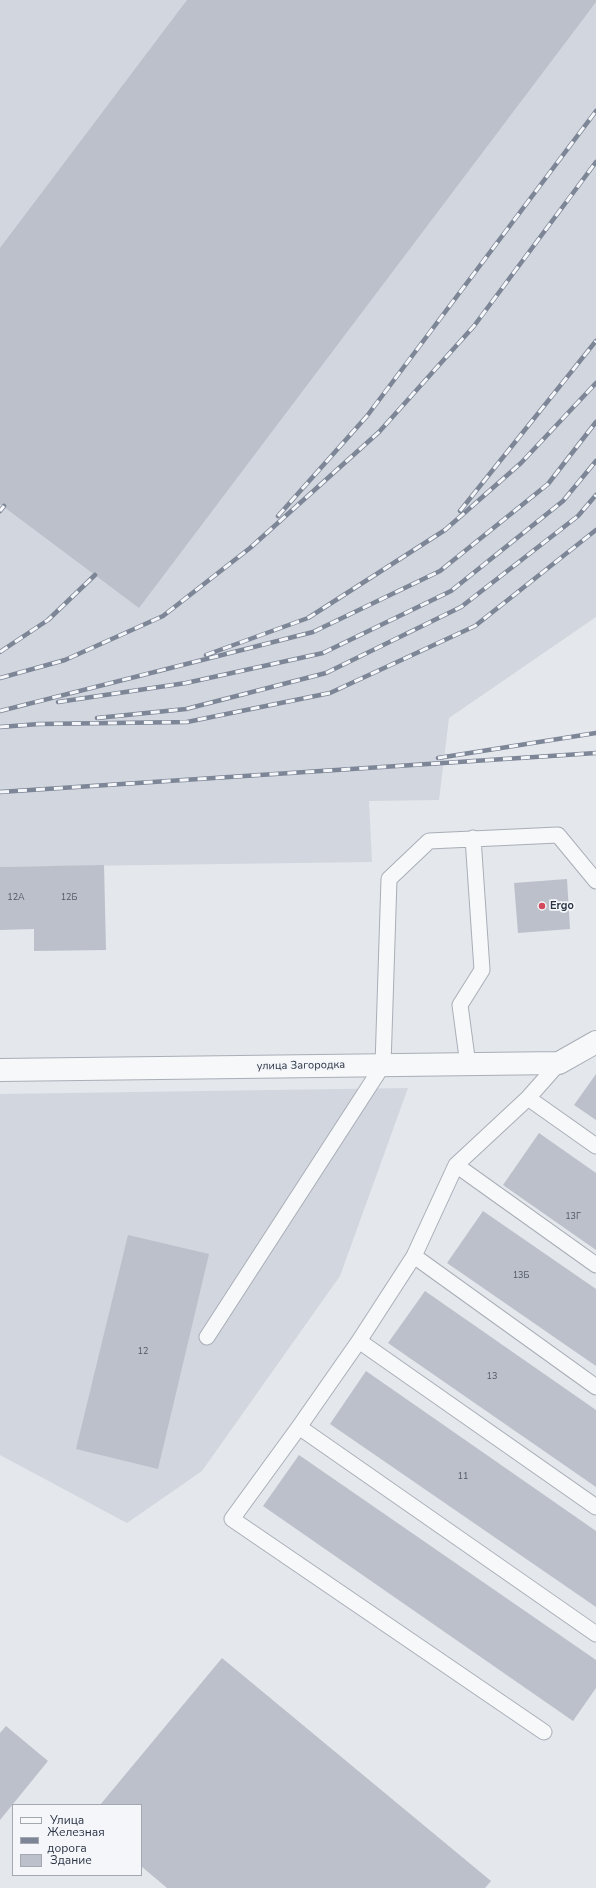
<!DOCTYPE html>
<html>
<head>
<meta charset="utf-8">
<style>
  body { margin:0 }
  #map { position:relative; width:596px; height:1888px; overflow:hidden; background:#e4e7ec; font-family:"Nunito Sans",sans-serif }
  canvas { display:block }
  .legend { position:absolute; left:12px; top:1804px; width:130px; height:72px; box-sizing:border-box; background:#f4f6f9; border:1px solid #a4a8b1; margin:0; padding:5px 7px; list-style:none; font-size:12px; color:#2b3445 }
  .legend li { display:flex; align-items:center; gap:8px; height:20px }
  .legend b { width:20px; border:1px solid #a4a8b1 }
</style>
</head>
<body>
<div id="map">
<canvas width="596" height="1888"></canvas>
<ul class="legend">
<li><b style="height:5px;background:#f7f8fa"></b>Улица</li>
<li><b style="height:5px;background:#7d8696"></b>Железная дорога</li>
<li><b style="height:11px;background:#bbc0ca"></b>Здание</li>
</ul>
</div>
<script>
const g = document.querySelector('canvas').getContext('2d');
g.lineJoin = 'round';
function fillPath(path, color) {
  g.fillStyle = color;
  g.fill(path, 'evenodd');
}
function poly(rows) {
  const path = new Path2D();
  for (const r of rows) {
    path.moveTo(r[0], r[1]);
    for (let i = 2; i < r.length; i += 2) path.lineTo(r[i], r[i + 1]);
  }
  return path;
}
function strokePath(path, color, width, dash) {
  g.strokeStyle = color;
  g.lineWidth = width;
  g.lineCap = dash ? 'butt' : 'round';
  g.setLineDash(dash || []);
  g.stroke(path);
}
function drawText(font, color, halo, rows, align = 'center') {
  g.font = font + ' "Nunito Sans",sans-serif';
  g.lineWidth = 3.5;
  g.setLineDash([]);
  g.textBaseline = 'middle';
  g.strokeStyle = halo;
  g.fillStyle = color;
  for (const [text, x, y, turn = 0] of rows) {
    g.save();
    g.translate(x, y);
    g.rotate((+turn || 0) * Math.PI / 180);
    g.textAlign = isNaN(turn) ? turn : align;
    if (halo) g.strokeText(text, 0, 0);
    g.fillText(text, 0, 0);
    g.restore();
  }
}
fillPath(poly([
  [0,0,596,0,596,617,449,718,439,800,369,801,372,862,0,867],
  [408,1088,340,1276,202,1471,127,1523,0,1455,0,1094]
]), '#d2d6de');
fillPath(poly([
  [187,0,596,0,596,2,139,608,0,504,0,248],
  [104,865,106,950,34,951,34,929,0,930,0,867],
  [567,879,570,929,518,933,514,883],
  [596,1074,596,1120,574,1105],
  [539,1133,596,1173,596,1250,503,1185],
  [483,1211,596,1289,596,1366,447,1263],
  [128,1235,209,1254,158,1469,76,1449],
  [425,1291,596,1410,596,1487,388,1343],
  [366,1371,596,1531,596,1607,330,1424],
  [299,1455,596,1660,596,1688,573,1721,263,1506],
  [222,1658,491,1881,485,1888,167,1888,141,1866,141,1805,100,1805],
  [6,1726,48,1761,0,1820,0,1733]
]), '#bbc0ca');
const service = poly([
  [468,1065,460,1005,482,970,473,838],
  [528,1098,596,1146],
  [456,1165,596,1265],
  [414,1256,596,1387],
  [207,1337,383,1065,389,879,429,841,558,835,596,881],
  [359,1341,596,1507],
  [299,1427,596,1634],
  [544,1732,232,1519,299,1427,359,1341,414,1256,456,1165,528,1098,559,1063]
]);
const minor = poly([
  [0,1070,559,1063,596,1042]
]);
strokePath(service, '#a9aeb7', 17);
strokePath(minor, '#a9aeb7', 24);
strokePath(service, '#f7f8fa', 15);
strokePath(minor, '#f7f8fa', 22);
const rail = poly([
  [0,511,4,506],
  [460,511,596,341],
  [278,516,367,416,596,111],
  [0,652,48,620,95,575],
  [206,655,308,618,445,530,521,463,596,383],
  [0,678,65,660,163,616,250,548,379,432,474,326,596,162],
  [58,702,186,683,323,653,451,591,563,501,596,461],
  [0,711,313,632,440,571,548,484,596,422],
  [97,718,186,709,326,673,461,607,578,516,596,495],
  [0,727,39,724,187,722,330,693,475,626,596,530],
  [438,758,596,733],
  [0,792,596,753]
]);
strokePath(rail, '#7d8696', 4.5);
strokePath(rail, '#f4f6f9', 3, [9]);
for (const [x, y, r, color] of [
  [542,906,4,"#d1495b"]
]) {
  const dot = new Path2D();
  dot.arc(x, y, r, 0, 2 * Math.PI);
  g.fillStyle = color;
  g.fill(dot);
  strokePath(dot, '#f4f6f9', 1.5);
}
drawText('9px', '#4f5766', null, [
  ["12А",16,898],
  ["12Б",69,898],
  ["13Г",573,1217],
  ["13Б",521,1276],
  ["12",143,1352],
  ["13",492,1377],
  ["11",463,1477]
]);
drawText('bold 11px', '#2b3445', '#f4f6f9', [
  ["Ergo",550,906]
], 'left');
drawText('11px', '#2b3445', '#f4f6f9', [
  ["улица Загородка",301,1066,-1]
]);
</script>
</body>
</html>
